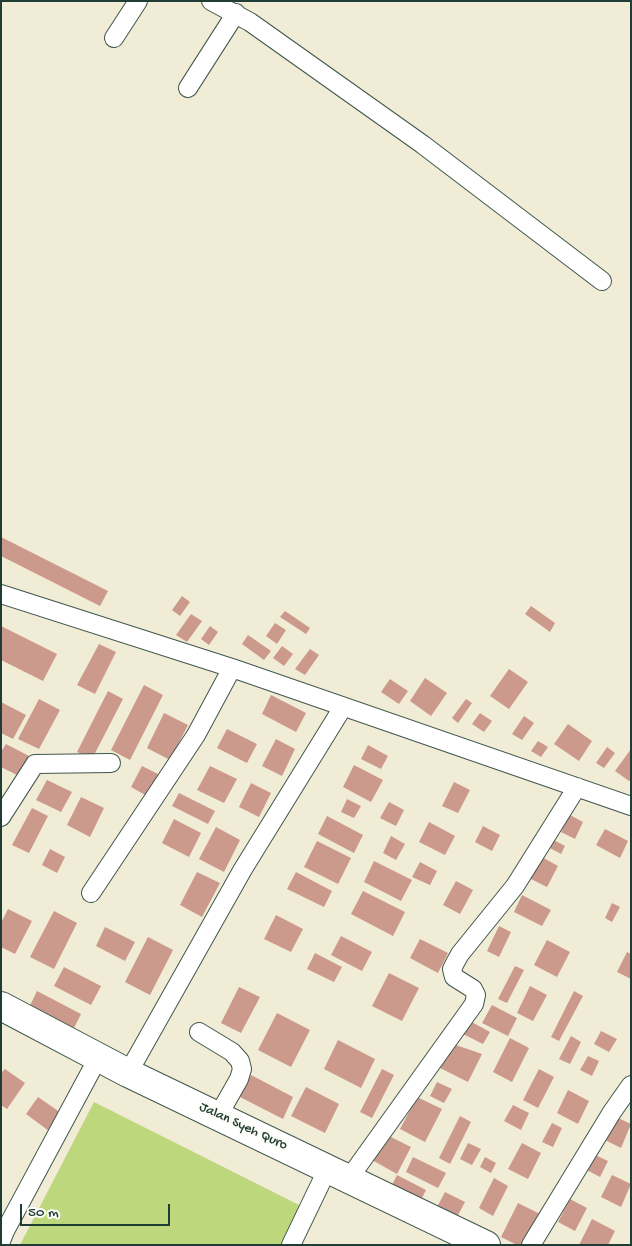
<!DOCTYPE html>
<html>
<head>
<meta charset="utf-8">
<style>
  body { margin:0 }
  #map { position:relative; width:632px; height:1246px; overflow:hidden; background:#f1ecd5; font-family:"Gochi Hand",sans-serif }
  canvas { display:block }
  .frame { position:absolute; inset:0; border:2px solid #1f3d34; pointer-events:none }
  .scale { position:absolute; left:20px; top:1204px; width:150px; height:22px; box-sizing:border-box; border:2px solid #1f3d34; border-top:0; padding-left:6px; font-size:15px; line-height:18px; white-space:nowrap; color:#1f3d34; -webkit-text-stroke:4px #fdfcf7; paint-order:stroke }
</style>
</head>
<body>
<div id="map">
<canvas width="632" height="1246"></canvas>
<div class="frame"></div>
<div class="scale">50 m</div>
</div>
<script>
const g = document.querySelector('canvas').getContext('2d');
g.lineJoin = 'round';
function fillPath(path, color) {
  g.fillStyle = color;
  g.fill(path, 'evenodd');
}
function poly(rows) {
  const path = new Path2D();
  for (const r of rows) {
    path.moveTo(r[0], r[1]);
    for (let i = 2; i < r.length; i += 2) path.lineTo(r[i], r[i + 1]);
  }
  return path;
}
function strokePath(path, color, width, dash) {
  g.strokeStyle = color;
  g.lineWidth = width;
  g.lineCap = dash ? 'butt' : 'round';
  g.setLineDash(dash || []);
  g.stroke(path);
}
function drawText(font, color, halo, rows, align = 'center') {
  g.font = font + ' "Gochi Hand",sans-serif';
  g.lineWidth = 4.5;
  g.setLineDash([]);
  g.textBaseline = 'middle';
  g.strokeStyle = halo;
  g.fillStyle = color;
  for (const [text, x, y, turn = 0] of rows) {
    g.save();
    g.translate(x, y);
    g.rotate((+turn || 0) * Math.PI / 180);
    g.textAlign = isNaN(turn) ? turn : align;
    if (halo) g.strokeText(text, 0, 0);
    g.fillText(text, 0, 0);
    g.restore();
  }
}
fillPath(poly([
  [94,1102,303,1207,284,1245,20,1245]
]), '#bcd77c');
fillPath(poly([
  [1,537,108,591,100,606,1,556],
  [182,596,190,602,180,616,172,610],
  [531,606,555,623,550,632,525,614],
  [285,611,310,628,306,634,280,617],
  [191,614,202,621,187,642,176,635],
  [275,623,286,630,277,644,266,636],
  [1,626,57,654,43,681,1,660],
  [210,626,218,632,209,645,201,639],
  [248,635,271,651,264,660,242,644],
  [99,644,116,652,95,694,77,685],
  [282,646,293,654,284,666,273,658],
  [310,649,319,655,305,675,295,669],
  [509,669,528,682,509,709,490,696],
  [425,678,447,693,431,716,410,701],
  [390,679,408,691,399,704,381,692],
  [144,685,163,695,130,760,111,750],
  [108,691,123,699,92,759,77,752],
  [271,695,306,713,296,732,262,714],
  [39,699,60,710,39,749,18,739],
  [466,699,472,703,458,723,452,718],
  [1,702,26,715,13,739,1,733],
  [164,713,188,725,170,760,147,748],
  [480,713,492,721,484,732,472,724],
  [524,716,534,723,522,740,512,734],
  [568,724,592,741,579,761,554,744],
  [227,729,257,744,247,763,217,748],
  [276,739,295,749,282,776,262,766],
  [538,741,548,747,541,757,531,751],
  [6,744,29,756,19,776,1,767,1,752],
  [368,745,388,756,381,769,361,759],
  [607,747,615,753,604,768,596,763],
  [631,749,631,779,629,781,615,771],
  [354,765,383,780,371,802,343,787],
  [142,766,158,774,147,796,131,787],
  [210,766,237,779,224,803,197,790],
  [47,780,72,792,61,812,36,800],
  [454,782,470,790,458,813,442,806],
  [251,783,271,793,259,817,239,807],
  [179,793,215,811,208,824,172,806],
  [81,797,104,808,90,837,67,825],
  [347,799,361,806,354,818,341,812],
  [389,802,404,810,396,826,380,818],
  [32,808,48,816,29,853,12,845],
  [570,815,583,822,575,839,561,832],
  [327,816,363,835,354,853,318,834],
  [174,819,201,833,189,857,162,843],
  [429,822,455,836,445,855,419,842],
  [483,826,500,835,492,851,475,842],
  [216,827,240,840,224,872,199,859],
  [605,829,628,841,620,858,596,845],
  [391,836,405,844,396,860,383,853],
  [552,839,565,846,561,854,548,847],
  [317,841,351,858,338,884,304,867],
  [50,849,65,857,57,873,42,865],
  [540,856,558,866,547,887,529,878],
  [374,861,412,880,401,901,364,882],
  [420,862,437,871,430,885,412,877],
  [197,872,220,883,202,917,180,905],
  [296,872,332,891,324,907,287,889],
  [456,881,473,890,460,914,443,905],
  [363,891,405,912,393,936,351,914],
  [522,895,551,910,542,926,514,912],
  [612,903,620,907,612,922,605,918],
  [8,909,32,921,15,954,1,947,1,923],
  [54,911,77,923,54,969,30,957],
  [276,915,303,929,291,952,264,939],
  [499,926,511,932,499,957,487,951],
  [105,927,135,942,125,961,96,946],
  [341,936,372,952,362,971,331,955],
  [148,937,173,950,150,995,125,982],
  [420,939,448,953,438,973,410,958],
  [547,940,570,952,557,977,534,965],
  [627,952,631,954,631,979,617,972],
  [315,953,342,967,334,982,307,969],
  [515,966,524,970,507,1003,498,999],
  [64,967,101,986,91,1005,54,986],
  [389,973,419,988,402,1021,372,1006],
  [530,986,547,995,533,1021,517,1013],
  [239,987,260,997,241,1033,221,1023],
  [37,991,81,1014,69,1038,25,1016],
  [574,991,583,996,559,1041,551,1037],
  [492,1005,517,1018,508,1036,482,1023],
  [277,1013,310,1030,291,1067,258,1050],
  [468,1020,490,1032,483,1044,461,1033],
  [601,1031,617,1039,609,1052,594,1044],
  [571,1036,581,1042,570,1064,559,1059],
  [510,1038,529,1048,512,1082,493,1072],
  [338,1040,375,1059,361,1088,324,1069],
  [453,1044,482,1054,468,1082,438,1067],
  [588,1056,599,1061,592,1076,580,1070],
  [5,1069,25,1083,7,1109,1,1105,1,1073],
  [382,1069,394,1075,372,1118,360,1112],
  [539,1069,554,1077,538,1108,523,1100],
  [251,1075,293,1097,283,1119,240,1097],
  [437,1082,452,1089,444,1103,430,1096],
  [306,1087,339,1104,325,1133,291,1116],
  [568,1090,589,1101,578,1124,557,1113],
  [38,1097,61,1113,49,1131,26,1114],
  [417,1097,442,1109,425,1142,400,1129],
  [513,1105,529,1113,521,1130,504,1121],
  [460,1116,471,1122,450,1164,439,1158],
  [614,1116,631,1124,621,1148,603,1139],
  [552,1123,562,1128,553,1147,542,1142],
  [385,1134,411,1147,397,1174,372,1160],
  [468,1143,481,1149,472,1165,460,1159],
  [522,1143,541,1153,528,1179,508,1169],
  [591,1153,608,1161,600,1177,583,1168],
  [413,1157,446,1173,438,1188,406,1172],
  [485,1157,496,1163,491,1173,480,1167],
  [397,1175,426,1190,418,1206,389,1191],
  [612,1175,631,1184,621,1207,601,1197],
  [494,1178,508,1186,493,1216,479,1208],
  [445,1192,465,1202,456,1219,436,1209],
  [570,1199,587,1208,575,1231,558,1222],
  [518,1203,540,1214,524,1245,517,1245,501,1237],
  [592,1219,615,1231,608,1245,579,1245]
]), '#cc998d');
const street = poly([
  [211,1,250,22,422,144,602,281],
  [114,38,138,1],
  [188,88,236,13],
  [1,594,232,668,631,806],
  [1,817,35,764,111,763],
  [91,893,196,735,232,668],
  [199,1032,232,1052,240,1061,242,1069,239,1079,218,1116],
  [128,1073,243,869,343,707],
  [350,1177,474,1004,476,995,473,989,454,977,452,969,455,963,460,954,515,886,577,787],
  [1,1241,5,1231,99,1056],
  [291,1245,328,1168],
  [531,1245,612,1112,631,1085]
]);
const primary = poly([
  [1,1006,128,1073,486,1245]
]);
strokePath(street, '#3e574c', 20);
strokePath(primary, '#3e574c', 30);
strokePath(street, '#fff', 18);
strokePath(primary, '#fff', 28);
drawText('14px', '#1f3d34', '#fdfcf7', [
  ["Jalan Syeh Quro",243,1127,25]
]);
</script>
</body>
</html>
